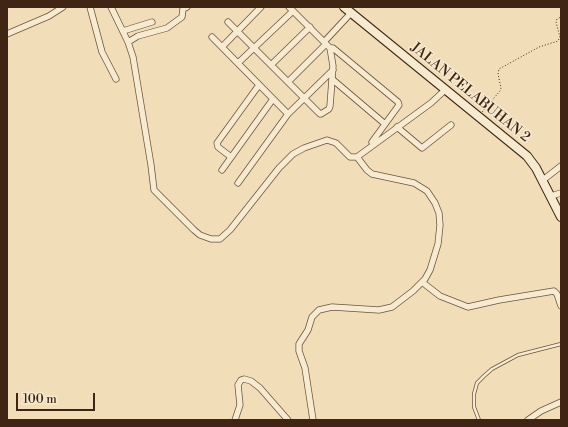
<!DOCTYPE html>
<html>
<head>
<meta charset="utf-8">
<style>
  body { margin:0 }
  #map { position:relative; width:568px; height:427px; overflow:hidden; background:#f1deb8; font-family:"Libre Bodoni",serif }
  canvas { display:block }
  .frame { position:absolute; inset:0; border:8px solid #402515; pointer-events:none }
  .scale { position:absolute; left:16px; top:393px; width:79px; height:18px; box-sizing:border-box; border:2px solid #402515; border-top:0; padding-left:5px; font-size:12px; line-height:14px; white-space:nowrap; color:#402515; -webkit-text-stroke:3px #f6ead1; paint-order:stroke }
</style>
</head>
<body>
<div id="map">
<canvas width="568" height="427"></canvas>
<div class="frame"></div>
<div class="scale">100 m</div>
</div>
<script>
const g = document.querySelector('canvas').getContext('2d');
g.lineJoin = 'round';
function poly(rows) {
  const path = new Path2D();
  for (const r of rows) {
    path.moveTo(r[0], r[1]);
    for (let i = 2; i < r.length; i += 2) path.lineTo(r[i], r[i + 1]);
  }
  return path;
}
function strokePath(path, color, width, dash) {
  g.strokeStyle = color;
  g.lineWidth = width;
  g.lineCap = dash ? 'butt' : 'round';
  g.setLineDash(dash || []);
  g.stroke(path);
}
function drawText(font, color, halo, rows, align = 'center') {
  g.font = font + ' "Libre Bodoni",serif';
  g.lineWidth = 3;
  g.setLineDash([]);
  g.textBaseline = 'middle';
  g.strokeStyle = halo;
  g.fillStyle = color;
  for (const [text, x, y, turn = 0] of rows) {
    g.save();
    g.translate(x, y);
    g.rotate((+turn || 0) * Math.PI / 180);
    g.textAlign = isNaN(turn) ? turn : align;
    if (halo) g.strokeText(text, 0, 0);
    g.fillText(text, 0, 0);
    g.restore();
  }
}
const lane = poly([
  [479,420,474,407,474,394,477,383,484,376,492,369,518,355,561,344]
]);
const street = poly([
  [90,7,102,52,116,79],
  [111,7,128,42,133,57,151,165,154,190,194,230,200,235,211,239,220,239,230,230,279,168,293,154,304,148,327,140,336,143,350,157,357,157,431,103,445,90],
  [228,22,320,114,321,114,329,109,330,106,333,66,330,48,289,7],
  [123,31,152,22],
  [7,34,49,16,63,7],
  [212,37,288,114,333,70],
  [128,42,138,36,167,28,182,17,183,9,187,7],
  [324,42,351,13],
  [222,47,261,7],
  [330,48,333,48,398,102,399,105,372,142],
  [238,63,293,11],
  [271,65,310,27],
  [332,79,385,124],
  [288,82,326,44],
  [397,127,422,148,451,125],
  [231,157,218,147,217,143,259,85],
  [222,170,273,99],
  [543,180,561,166],
  [238,183,288,114],
  [551,196,561,193],
  [422,282,440,296,468,307,499,300,554,291,557,294,561,306],
  [235,420,240,405,238,385,241,380,244,379,251,381,260,388,288,420],
  [313,420,305,368,299,351,299,344,308,330,312,317,319,310,332,307,379,310,392,307,413,291,425,279,430,270,438,244,440,225,439,213,435,203,427,191,414,183,372,174,367,170,357,157],
  [528,420,541,411,561,402]
]);
const secondary = poly([
  [344,7,527,156,536,168,561,217]
]);
strokePath(lane, '#6c533e', 4);
strokePath(street, '#6c533e', 7);
strokePath(secondary, '#402515', 10);
strokePath(poly([
  [482,112,500,91,501,88,498,74,499,69,539,47,558,41,560,37,556,22,557,19,561,17]
]), '#402515', 1, [1, 2]);
strokePath(lane, '#f6ead1', 2.5);
strokePath(street, '#f6ead1', 5.5);
strokePath(secondary, '#f6ead1', 8);
drawText('14px', '#402515', '#f6ead1', [
  ["JALAN PELABUHAN 2",470,93,39]
]);
</script>
</body>
</html>
